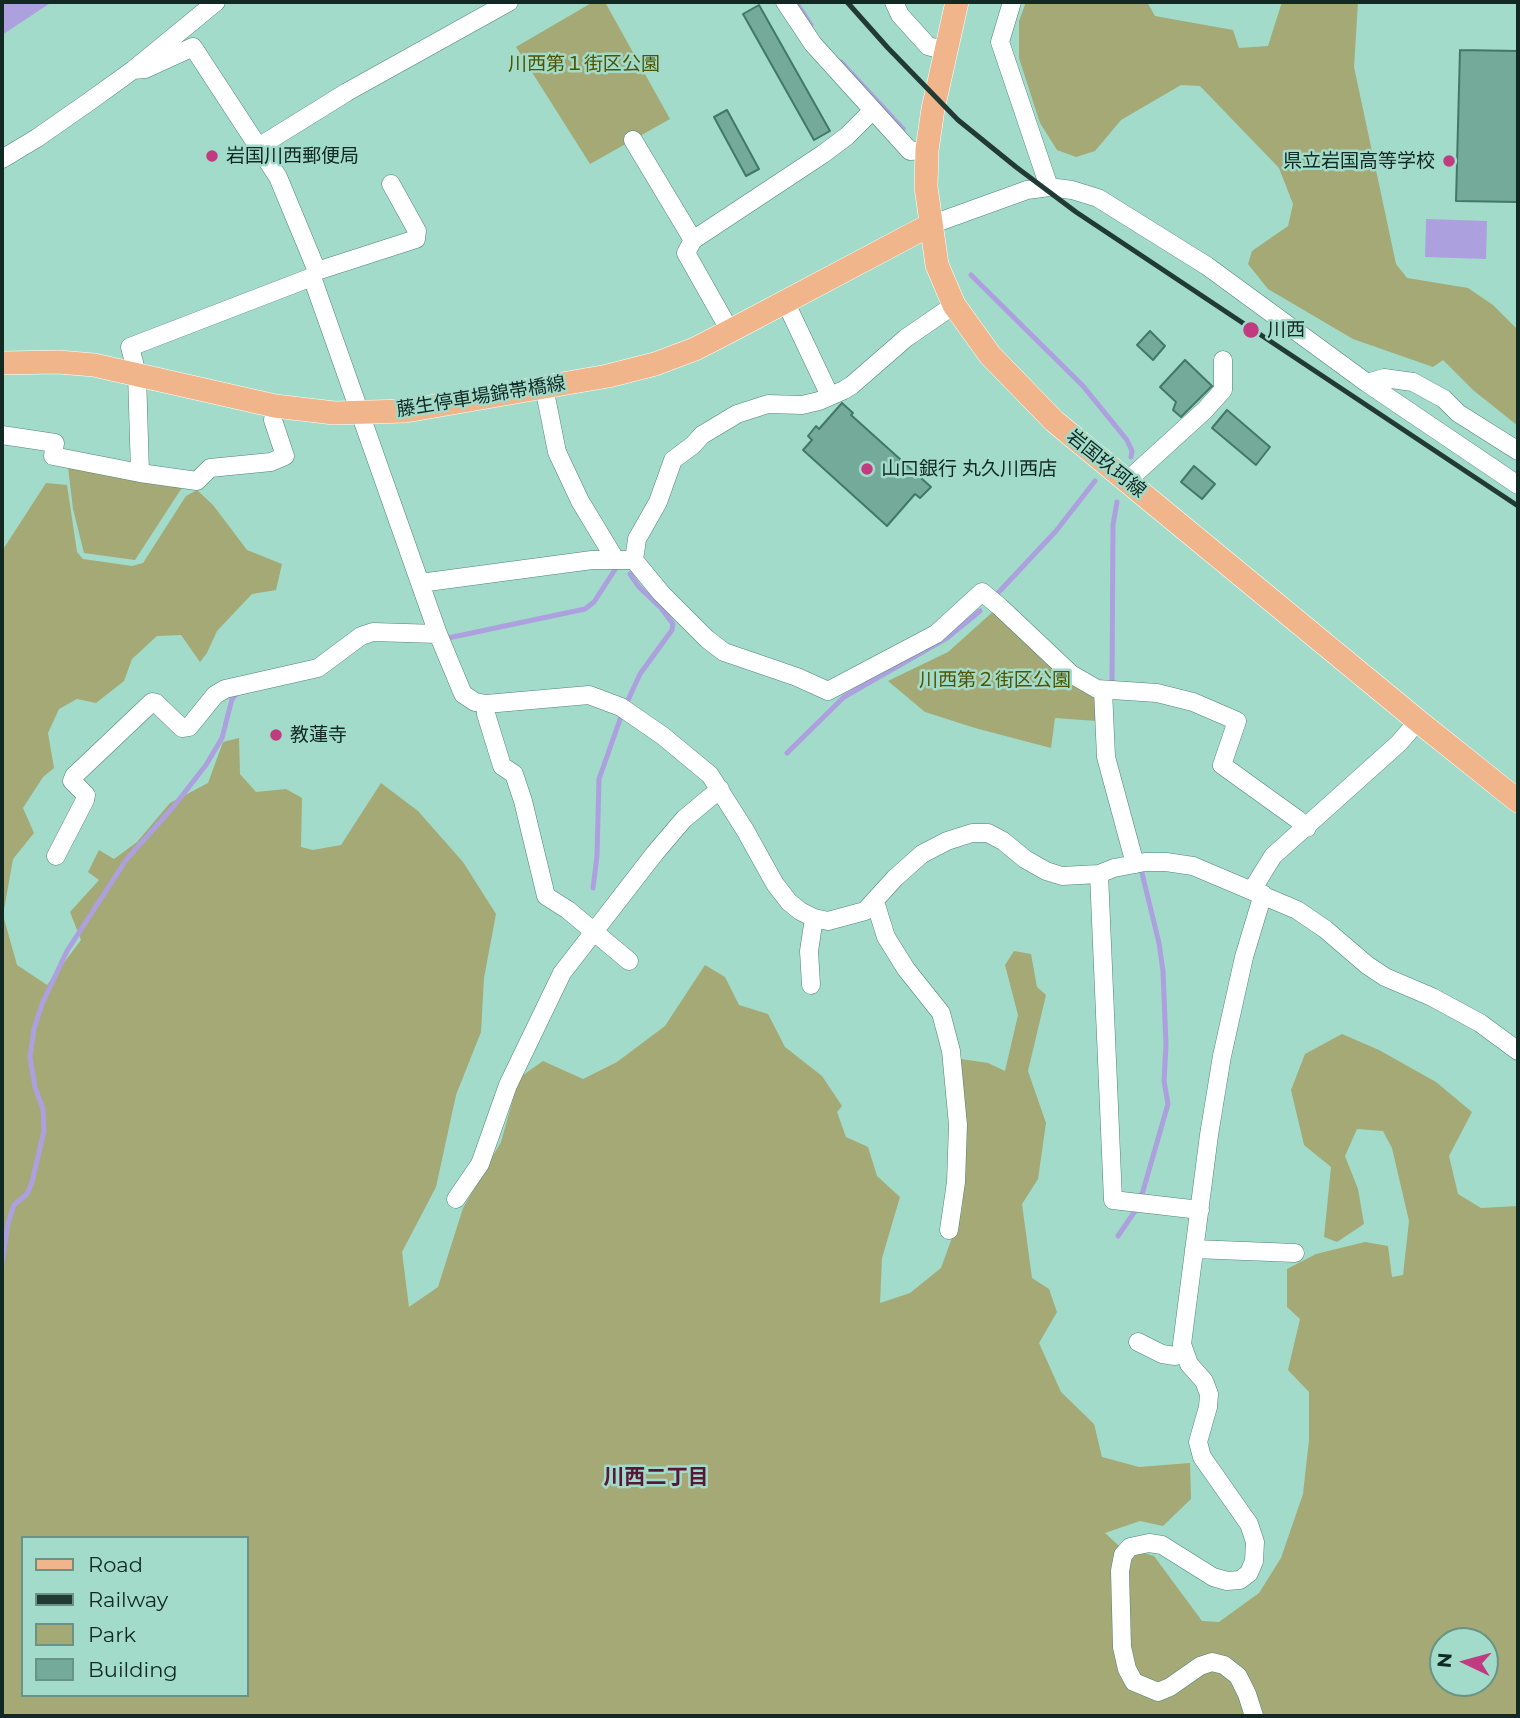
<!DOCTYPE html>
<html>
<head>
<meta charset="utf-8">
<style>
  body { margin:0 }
  #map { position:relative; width:1520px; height:1718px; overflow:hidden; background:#a2dbc9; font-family:Montserrat,sans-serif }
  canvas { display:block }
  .frame { position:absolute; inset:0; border:4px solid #122822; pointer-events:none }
  .legend { position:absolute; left:21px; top:1536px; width:228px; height:161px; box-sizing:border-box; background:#a2dbc9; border:2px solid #689386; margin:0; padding:9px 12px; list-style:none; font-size:21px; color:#122822 }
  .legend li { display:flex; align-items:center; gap:14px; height:35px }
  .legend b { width:35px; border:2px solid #689386 }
  .north { position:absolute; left:1429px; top:1627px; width:70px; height:70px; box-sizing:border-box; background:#a2dbc9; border:2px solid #689386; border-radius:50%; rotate:275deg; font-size:19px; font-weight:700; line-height:28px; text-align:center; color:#122822 }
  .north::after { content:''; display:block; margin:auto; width:24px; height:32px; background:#c03b7f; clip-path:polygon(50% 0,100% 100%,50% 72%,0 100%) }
</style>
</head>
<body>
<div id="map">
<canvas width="1520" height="1718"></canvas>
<div class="frame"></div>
<ul class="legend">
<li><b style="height:9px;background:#f0b58b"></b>Road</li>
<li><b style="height:9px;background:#213b34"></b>Railway</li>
<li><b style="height:19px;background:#a4a975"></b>Park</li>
<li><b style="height:19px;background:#73aa99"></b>Building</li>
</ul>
<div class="north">N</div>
</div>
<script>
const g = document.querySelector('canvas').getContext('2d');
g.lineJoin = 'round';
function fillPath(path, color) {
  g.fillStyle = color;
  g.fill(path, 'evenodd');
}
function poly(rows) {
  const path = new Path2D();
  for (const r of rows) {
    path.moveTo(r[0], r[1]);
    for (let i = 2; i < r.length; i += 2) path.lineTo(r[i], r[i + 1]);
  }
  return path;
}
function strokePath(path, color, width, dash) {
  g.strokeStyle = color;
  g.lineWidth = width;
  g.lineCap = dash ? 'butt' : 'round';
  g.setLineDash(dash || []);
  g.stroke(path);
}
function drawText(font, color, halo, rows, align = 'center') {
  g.font = font + ' Montserrat,"Noto Sans JP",sans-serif';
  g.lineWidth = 5;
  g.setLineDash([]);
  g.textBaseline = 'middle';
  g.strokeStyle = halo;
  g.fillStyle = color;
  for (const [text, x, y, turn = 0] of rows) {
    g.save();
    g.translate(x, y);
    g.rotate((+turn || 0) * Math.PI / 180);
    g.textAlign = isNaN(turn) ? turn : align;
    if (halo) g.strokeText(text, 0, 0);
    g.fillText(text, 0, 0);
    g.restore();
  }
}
fillPath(poly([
  [593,2,605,2,670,119,590,164,516,47],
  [1026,2,1147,2,1155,16,1233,30,1239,48,1268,46,1282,2,1358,2,1354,67,1396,264,1407,278,1468,288,1493,305,1518,330,1518,426,1473,390,1443,360,1433,367,1353,339,1268,289,1248,264,1252,251,1288,226,1293,204,1279,168,1200,86,1181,85,1121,120,1095,151,1076,157,1057,150,1040,123,1019,58,1019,21],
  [68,467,185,483,135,560,84,553,73,509],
  [46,483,67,485,77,552,83,559,132,566,143,563,186,496,197,490,213,505,247,550,282,564,276,590,252,594,217,631,207,653,200,662,181,635,157,636,132,659,124,681,96,703,77,699,59,709,48,733,54,768,43,777,23,808,34,833,13,859,3,915,17,965,47,985,81,940,70,912,99,880,88,872,99,850,114,859,137,842,170,803,208,783,223,742,239,738,240,774,256,792,286,789,302,798,301,847,313,850,341,845,381,783,418,811,463,862,496,914,484,978,481,1032,456,1095,436,1187,402,1252,409,1307,438,1287,463,1208,501,1142,519,1078,543,1061,583,1079,617,1062,665,1026,705,965,725,977,739,1005,768,1014,785,1047,822,1076,842,1106,837,1112,846,1137,868,1147,877,1176,900,1197,882,1258,880,1303,910,1293,941,1268,962,1210,966,1136,961,1059,988,1063,1005,1071,1018,1015,1005,965,1014,951,1031,954,1037,987,1046,995,1028,1071,1046,1123,1038,1179,1022,1204,1032,1278,1049,1289,1057,1312,1039,1343,1061,1392,1094,1424,1102,1457,1139,1467,1190,1463,1191,1499,1163,1526,1140,1521,1105,1533,1118,1545,1154,1556,1202,1621,1219,1622,1259,1593,1281,1558,1303,1494,1309,1440,1309,1392,1288,1370,1300,1319,1287,1307,1287,1269,1316,1254,1365,1242,1388,1246,1392,1277,1403,1275,1409,1221,1392,1148,1383,1131,1357,1129,1345,1156,1358,1189,1364,1224,1337,1242,1324,1237,1331,1167,1304,1145,1291,1090,1305,1054,1342,1034,1379,1050,1436,1082,1472,1112,1449,1156,1458,1194,1481,1208,1518,1206,1518,1716,2,1716,2,551],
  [23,1538,247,1538,247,1695,23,1695],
  [1443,1641,1485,1641,1485,1683,1443,1683],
  [996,609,1093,694,1099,701,1097,721,1055,718,1051,748,975,728,925,712,888,681,948,652]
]), '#a4a975');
fillPath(poly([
  [2,2,52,2,2,35],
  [1426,219,1487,221,1486,259,1425,257]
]), '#ada0df');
strokePath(poly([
  [796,2,811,25],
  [841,62,903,129],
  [971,275,1083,386,1127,440,1132,451,1131,457],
  [997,594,1056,531,1095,481],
  [448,638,585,609,594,602,616,568],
  [1112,687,1113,525,1117,502],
  [787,753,844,697,947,638,980,611],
  [593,888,597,856,599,779,623,711,640,674,672,630,673,624,661,608,639,587,630,574],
  [1141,1198,1168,1104,1164,1081,1166,1045,1163,971,1159,943,1141,869],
  [1118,1236,1137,1208],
  [2,1265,8,1223,14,1205,27,1194,32,1182,44,1131,43,1109,35,1087,30,1057,34,1029,42,1004,67,951,126,860,174,806,206,765,222,738,232,699,239,691]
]), '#ada0df', 5);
const building = poly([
  [759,5,830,131,814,140,743,14,759,5],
  [1460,50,1518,51,1518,202,1456,201,1460,50],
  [727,110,759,169,746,176,714,117,727,110],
  [1150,331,1165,346,1153,360,1137,345,1150,331],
  [1185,360,1212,386,1181,417,1173,410,1176,402,1160,387,1185,360],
  [842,403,853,413,851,415,931,487,920,498,915,494,887,526,803,450,812,440,808,436,816,426,819,429,842,403],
  [1227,410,1270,447,1256,465,1212,428,1227,410],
  [1194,466,1215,484,1202,499,1181,482,1194,466]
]);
fillPath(building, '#73aa99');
strokePath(building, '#427868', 2);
const minor = poly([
  [785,2,813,44,910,151,927,150],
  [894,2,900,15,928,46,946,51],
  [1012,2,1000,42,1049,187],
  [133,70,145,69,193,47,278,177,317,271],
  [633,140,693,240],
  [260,146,347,92,509,2],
  [2,159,37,138,90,101,133,70,216,2],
  [930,225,1027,190,1049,187,1072,190,1098,198,1207,266,1367,383,1518,485],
  [312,277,438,634,463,694,475,702,486,704,589,695,621,707,663,736,710,775,745,830,775,884,789,902,800,911,814,918,828,921,865,911,895,878,922,854,947,841,972,833,988,833,1003,841,1025,859,1046,871,1062,876,1099,874,1114,868,1145,862,1166,862,1193,866,1297,910,1325,929,1367,965,1385,977,1432,997,1480,1023,1518,1051],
  [785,301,830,396],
  [954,305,906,338,852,385,844,390,819,401,802,405,768,404,737,414,702,435,693,445,673,460,658,502,637,539,634,560,661,593,707,639,724,652,797,677,828,691,936,634,982,592,1000,607,1071,674,1097,689,1157,693,1193,702,1237,721,1222,765,1297,819,1307,828],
  [730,331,686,253,693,240,823,154,847,136,873,110],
  [1367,383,1384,378,1413,382,1444,399,1458,413,1518,451],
  [544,387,557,452,580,501,615,559],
  [2,435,55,443,53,456,140,473,197,481,210,468,271,462,285,456,273,420,275,406],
  [140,473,137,374,130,347,312,277,317,271,416,239,417,231,391,184],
  [1127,481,1205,410,1223,390,1223,360],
  [420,583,592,560,634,560],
  [1103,690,1106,757,1135,864],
  [486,704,486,714,502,766,514,774,523,801,546,896,568,910,629,961],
  [56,856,85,800,86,795,72,781,74,776,152,702,156,703,182,728,189,727,215,695,225,689,318,668,361,636,373,632,438,634],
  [1099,874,1113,1200,1200,1210],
  [1252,890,1273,856,1399,743,1418,721],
  [874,904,877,908,886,937,906,969,941,1013,951,1051,958,1125,956,1182,949,1230],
  [811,985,809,951,814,918],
  [456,1199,480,1164,508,1085,562,973,655,853,684,819,720,789],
  [1194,1249,1295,1253],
  [1138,1342,1162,1354,1175,1356,1185,1354],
  [1254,1716,1247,1694,1238,1676,1224,1665,1212,1662,1200,1666,1170,1687,1158,1692,1134,1682,1127,1669,1122,1647,1120,1571,1123,1555,1130,1547,1149,1543,1162,1545,1213,1577,1227,1581,1240,1580,1249,1573,1254,1561,1255,1542,1249,1524,1202,1457,1198,1442,1208,1407,1209,1394,1204,1381,1189,1364,1182,1344,1209,1135,1222,1056,1244,957,1263,894]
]);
const major = poly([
  [957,2,933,109,927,150,926,187,937,265,954,305,990,355,1054,421,1418,721,1518,801],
  [2,363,58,362,94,365,275,406,334,413,406,411,608,376,655,364,695,349,730,331,930,225]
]);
strokePath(minor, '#4f8575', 19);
strokePath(major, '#fff', 24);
strokePath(minor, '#fff', 18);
strokePath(major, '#f0b58b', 23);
strokePath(poly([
  [847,2,888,48,958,120,1016,167,1076,212,1518,506]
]), '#213b34', 5);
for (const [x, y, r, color] of [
  [212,156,7,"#c03b7f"],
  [1449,161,7,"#c03b7f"],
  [1251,330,9,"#c03b7f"],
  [867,469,7,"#c03b7f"],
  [276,735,7,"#c03b7f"]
]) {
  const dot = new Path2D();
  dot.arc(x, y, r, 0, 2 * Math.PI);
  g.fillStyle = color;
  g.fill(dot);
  strokePath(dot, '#a2dbc9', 2.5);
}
drawText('19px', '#4f5400', '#a2dbc9', [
  ["川西第１街区公園",584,64],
  ["川西第２街区公園",995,680]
]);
drawText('19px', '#122822', '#a2dbc9', [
  ["岩国川西郵便局",226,156],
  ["県立岩国高等学校",1435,161,"right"],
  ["川西",1267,330],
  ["山口銀行 丸久川西店",881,469],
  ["教蓮寺",290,735]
], 'left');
drawText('19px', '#122822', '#a2dbc9', [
  ["藤生停車場錦帯橋線",481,397,-9],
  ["岩国玖珂線",1106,464,39]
]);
drawText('bold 21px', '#571737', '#a2dbc9', [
  ["川西二丁目",656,1478]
]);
</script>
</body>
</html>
